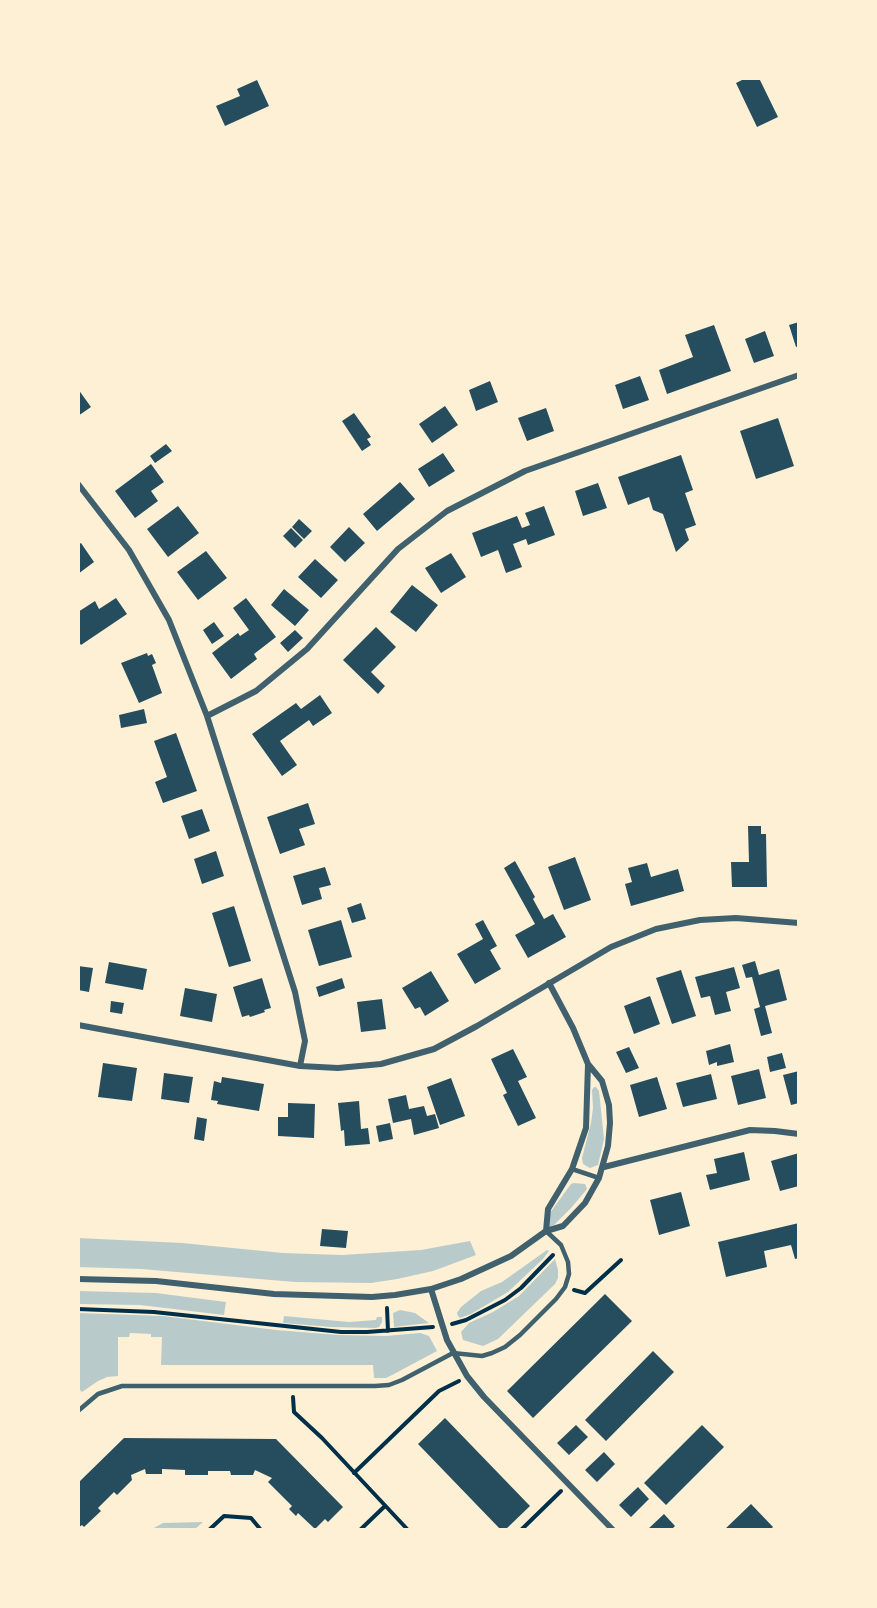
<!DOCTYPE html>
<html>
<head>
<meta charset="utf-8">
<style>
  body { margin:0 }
  #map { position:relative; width:877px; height:1608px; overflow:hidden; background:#fdf0d5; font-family:Inter,sans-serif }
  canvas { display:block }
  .frame { position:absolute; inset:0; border:80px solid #fdf0d5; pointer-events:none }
</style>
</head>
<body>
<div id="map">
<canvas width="877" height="1608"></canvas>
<div class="frame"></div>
</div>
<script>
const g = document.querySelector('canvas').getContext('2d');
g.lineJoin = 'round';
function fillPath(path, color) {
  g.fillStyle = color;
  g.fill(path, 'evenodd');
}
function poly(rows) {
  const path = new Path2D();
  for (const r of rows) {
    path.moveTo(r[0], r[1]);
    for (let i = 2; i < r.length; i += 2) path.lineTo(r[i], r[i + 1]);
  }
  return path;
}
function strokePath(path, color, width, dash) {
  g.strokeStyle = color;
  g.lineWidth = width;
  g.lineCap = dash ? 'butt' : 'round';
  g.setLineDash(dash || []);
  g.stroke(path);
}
fillPath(poly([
  [594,1087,596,1087,599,1091,604,1139,598,1165,590,1168,583,1164,582,1158,591,1123,593,1108,592,1090],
  [574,1183,585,1184,587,1189,571,1208,554,1225,549,1227,544,1221,571,1184],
  [78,1238,182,1243,283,1253,342,1255,421,1250,470,1241,476,1255,433,1271,397,1279,371,1283,295,1282,141,1269,78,1267],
  [547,1250,549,1251,543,1259,508,1292,471,1314,460,1318,458,1316,457,1313,461,1307,481,1291,502,1282],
  [555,1259,558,1270,558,1278,555,1284,498,1339,483,1346,463,1340,461,1332,469,1323,493,1312,519,1296],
  [78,1291,156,1293,226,1302,224,1315,140,1305,78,1304],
  [400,1310,415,1313,429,1323,394,1327,393,1313],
  [78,1313,163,1316,276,1330,338,1335,386,1336,420,1333,429,1336,437,1351,394,1374,386,1378,374,1378,373,1365,161,1365,162,1337,151,1337,151,1334,130,1333,129,1337,118,1337,118,1376,107,1377,98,1381,82,1392,78,1388],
  [284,1316,349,1322,376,1320,377,1317,382,1317,382,1322,379,1327,376,1328,331,1327,283,1323],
  [203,1522,194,1530,150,1530,163,1523]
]), '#b9caca');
fillPath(poly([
  [746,78,759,78,778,117,757,127,736,83],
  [257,80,269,106,225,126,216,106,240,96,237,89],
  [799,322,799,346,796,347,789,325],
  [714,325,731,371,667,394,659,370,693,357,685,335],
  [765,331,774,356,754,363,745,339],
  [640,376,649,400,623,409,615,385],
  [490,381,498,402,476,411,469,390],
  [78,389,91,407,78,416],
  [445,406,458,425,432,443,419,424],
  [546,408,554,431,527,441,518,418],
  [354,413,371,437,367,439,371,445,362,451,342,421],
  [778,418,794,466,756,479,740,431],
  [166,444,172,451,155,463,150,456],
  [443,453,455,471,429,487,418,469],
  [681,455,693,490,685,493,696,525,685,529,689,540,676,552,663,514,653,510,649,497,628,505,618,477],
  [151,464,164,482,151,491,158,501,135,518,115,491],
  [400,482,415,499,377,531,363,514],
  [598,483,607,508,583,516,575,491],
  [178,506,199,533,168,557,147,529],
  [544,506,555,535,528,545,526,539,513,544,522,567,506,573,498,550,481,557,472,533,517,516,522,528,530,525,525,513],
  [299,519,312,531,304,539,292,527],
  [349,527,365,543,345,562,330,547],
  [291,528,303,540,295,548,283,536],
  [81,543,94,562,78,574,78,545],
  [206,551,227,578,198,600,177,572],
  [451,553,466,577,441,593,425,568],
  [315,559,338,580,321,598,298,577],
  [412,585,438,605,416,632,390,612],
  [284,589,309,610,295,626,271,605],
  [116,598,127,614,81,645,78,641,78,612,95,601,99,609],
  [246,598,276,637,254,654,257,659,231,679,212,653,238,633,240,636,249,630,233,608],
  [214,622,224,636,212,644,203,630],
  [376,627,396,647,371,672,385,686,378,694,343,660],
  [295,630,303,638,288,652,280,643],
  [147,653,148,656,152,654,156,663,152,665,162,693,139,703,121,663],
  [320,695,332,713,313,726,309,720,280,741,297,765,282,776,252,734,296,703,301,709],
  [144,709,147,723,121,728,119,715],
  [176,733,197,791,163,803,155,782,167,777,154,741],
  [308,803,315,824,299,829,305,845,280,854,267,817],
  [202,809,210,831,189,839,181,816],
  [748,826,761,826,761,834,766,834,767,887,732,887,731,862,749,862],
  [216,851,224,876,202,884,194,859],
  [575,857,591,900,564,910,548,867],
  [515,861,535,897,533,899,544,919,553,914,566,937,528,958,515,935,535,924,504,868],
  [647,863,651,877,678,869,684,891,631,906,625,884,632,882,628,868],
  [325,867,331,885,319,888,322,899,302,905,293,876],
  [361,903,366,919,352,923,347,908],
  [234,906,251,961,229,967,212,913],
  [341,920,352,957,319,966,308,930],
  [483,920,497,946,490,950,501,969,475,984,457,954,483,939,475,924],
  [755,961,759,975,779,969,787,1000,765,1006,772,1033,761,1036,754,1009,760,1007,752,977,746,978,742,965],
  [109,962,147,969,143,990,105,983],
  [78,966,93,968,89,992,78,990],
  [734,967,740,988,726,992,731,1011,715,1015,710,996,701,998,695,977],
  [681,970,696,1016,672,1024,656,978],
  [431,971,449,1001,425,1016,420,1007,415,1009,402,988],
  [262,978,271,1008,264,1010,265,1012,250,1017,249,1015,242,1017,233,987],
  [342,978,345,988,319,997,316,987],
  [185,988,217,994,212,1022,180,1016],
  [650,996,660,1024,634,1034,624,1006],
  [382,999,386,1029,361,1032,357,1002],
  [111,1001,124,1003,122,1014,110,1012],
  [730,1044,734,1062,717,1066,717,1062,709,1065,706,1051],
  [629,1047,639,1068,626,1073,616,1052],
  [513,1049,527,1077,518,1081,536,1118,518,1126,503,1095,507,1093,491,1059],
  [782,1053,786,1068,770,1072,767,1057],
  [103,1063,137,1068,132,1101,98,1097],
  [759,1069,766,1098,738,1105,731,1076],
  [799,1071,799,1103,791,1105,783,1075],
  [164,1073,193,1077,189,1103,161,1099],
  [711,1074,717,1099,683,1107,676,1083],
  [222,1077,264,1084,259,1111,217,1104,218,1101,211,1100,214,1081,221,1083],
  [657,1077,667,1109,639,1117,630,1085],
  [451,1078,465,1116,440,1125,427,1087],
  [406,1095,409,1109,424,1106,427,1116,435,1114,439,1128,414,1135,411,1119,393,1123,388,1099],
  [359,1101,361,1129,368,1128,370,1144,345,1146,344,1130,341,1131,338,1103],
  [288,1103,315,1104,314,1138,278,1136,278,1117,288,1117],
  [197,1117,207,1119,204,1141,194,1139],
  [390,1123,393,1139,379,1142,376,1126],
  [744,1152,750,1180,710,1190,706,1175,717,1173,714,1159],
  [799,1153,799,1186,780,1191,771,1161],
  [681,1192,690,1226,659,1235,650,1200],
  [799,1223,799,1258,795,1259,791,1245,764,1251,767,1267,726,1277,718,1242],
  [322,1229,348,1231,346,1248,320,1246],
  [605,1294,632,1321,533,1418,507,1391],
  [653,1351,674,1372,606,1441,585,1420],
  [445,1418,530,1506,505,1530,501,1530,418,1444],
  [576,1425,588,1437,569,1455,557,1443],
  [702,1425,724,1447,666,1505,644,1483],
  [124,1438,276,1439,343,1507,328,1522,325,1519,315,1529,298,1513,296,1516,289,1509,292,1506,268,1482,272,1478,255,1470,253,1475,231,1475,230,1471,208,1471,208,1475,185,1475,185,1470,162,1469,162,1474,146,1474,145,1469,131,1475,132,1480,117,1495,114,1492,98,1508,101,1511,84,1527,82,1525,78,1528,78,1483],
  [604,1452,615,1464,597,1482,585,1470],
  [638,1487,649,1499,631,1517,619,1505],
  [751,1504,773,1527,770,1530,724,1530],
  [664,1514,675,1526,671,1530,647,1530]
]), '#264d5e');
strokePath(poly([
  [574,1290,585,1293,621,1260],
  [387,1308,388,1331],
  [78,1309,154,1312,341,1332,367,1332,433,1327],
  [452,1324,466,1320,505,1300,521,1288,553,1255],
  [293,1397,294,1412,322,1438,408,1530],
  [354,1473,439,1391,459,1381],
  [209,1530,224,1516,251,1518,261,1530],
  [360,1530,385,1506],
  [521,1530,561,1491]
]), '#003049', 4);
strokePath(poly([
  [572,1169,599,1178],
  [78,1411,98,1394,122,1386,375,1386,389,1385,402,1380,453,1353,482,1356,492,1353,505,1347,520,1335,556,1299,565,1287,569,1274,568,1262,561,1245,546,1231]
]), '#3f606c', 4.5);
strokePath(poly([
  [78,484,129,550,169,620,207,716,295,992,305,1041,300,1066],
  [207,716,256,691,307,649,398,549,447,511,525,471,799,375],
  [78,1025,300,1066,338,1068,381,1064,434,1049,477,1026,611,947,656,929,700,920,736,918,799,923],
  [604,1167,750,1130,775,1131,799,1134],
  [546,1231,548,1209,572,1169,586,1128,588,1064],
  [78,1279,156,1281,274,1294,372,1297,395,1295,431,1289,461,1279,511,1256,546,1231,563,1226,585,1203,599,1178,608,1146,610,1123,609,1105,602,1081,588,1064,573,1028,549,983],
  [431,1289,447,1340,467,1376,484,1397,613,1530]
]), '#3f606c', 6);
</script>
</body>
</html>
